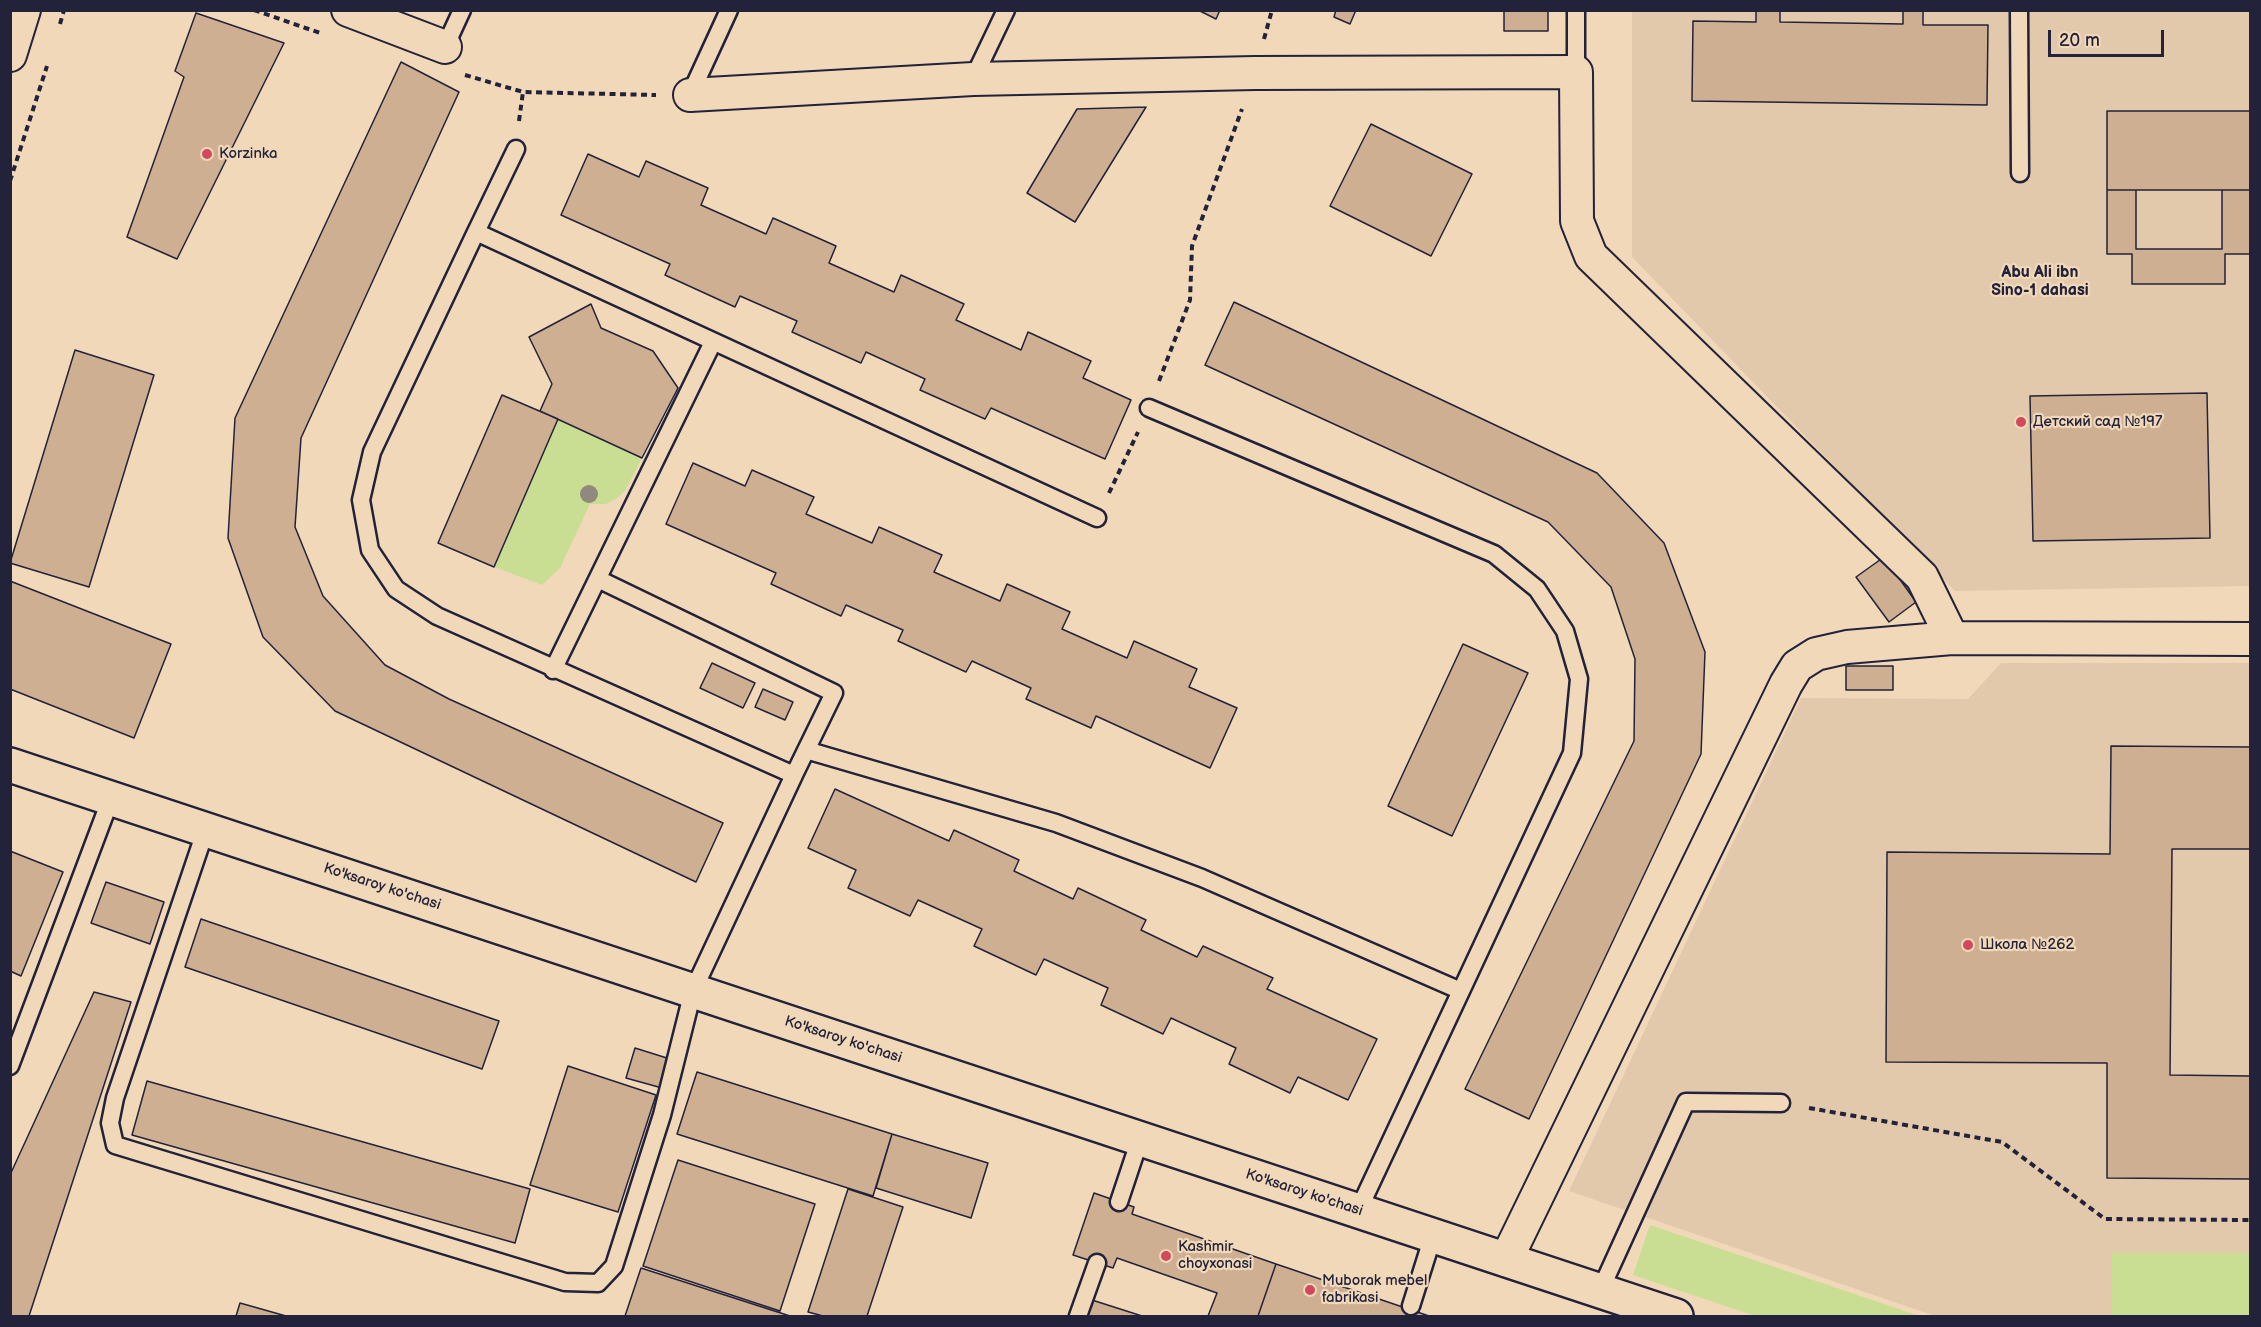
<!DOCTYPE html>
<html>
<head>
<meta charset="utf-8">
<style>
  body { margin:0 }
  #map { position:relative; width:2261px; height:1327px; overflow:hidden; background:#f1d8b9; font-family:"Balsamiq Sans",sans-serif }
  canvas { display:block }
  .frame { position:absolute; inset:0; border:12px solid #22223b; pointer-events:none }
  .scale { position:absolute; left:2048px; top:30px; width:116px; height:27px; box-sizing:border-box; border:3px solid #22223b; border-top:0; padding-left:8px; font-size:18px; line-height:21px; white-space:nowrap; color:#22223b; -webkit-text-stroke:4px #f1d8b9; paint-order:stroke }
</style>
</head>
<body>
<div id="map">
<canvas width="2261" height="1327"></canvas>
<div class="frame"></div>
<div class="scale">20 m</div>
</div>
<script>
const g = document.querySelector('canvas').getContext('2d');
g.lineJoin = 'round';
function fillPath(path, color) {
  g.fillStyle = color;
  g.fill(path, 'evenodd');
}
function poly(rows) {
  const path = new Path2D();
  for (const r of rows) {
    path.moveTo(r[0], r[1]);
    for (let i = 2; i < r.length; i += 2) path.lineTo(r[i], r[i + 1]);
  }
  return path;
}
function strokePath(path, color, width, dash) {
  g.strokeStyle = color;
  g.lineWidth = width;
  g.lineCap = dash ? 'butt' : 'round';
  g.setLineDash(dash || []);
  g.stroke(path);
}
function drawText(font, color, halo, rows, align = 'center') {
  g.font = font + ' "Balsamiq Sans",sans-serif';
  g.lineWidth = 4.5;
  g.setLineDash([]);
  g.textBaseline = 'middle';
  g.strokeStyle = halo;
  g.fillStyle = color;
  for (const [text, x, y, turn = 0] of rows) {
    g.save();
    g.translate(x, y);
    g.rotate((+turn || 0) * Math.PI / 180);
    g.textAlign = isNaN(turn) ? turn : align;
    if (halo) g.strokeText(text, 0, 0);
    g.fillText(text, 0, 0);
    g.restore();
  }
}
fillPath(poly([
  [1632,11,2250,11,2250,586,1955,591,1632,257],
  [2001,663,2250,663,2250,1316,1935,1316,1569,1191,1801,698,1968,699]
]), '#e3c9ab');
fillPath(poly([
  [558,419,642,458,625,491,617,498,606,504,590,504,560,568,542,585,494,567],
  [1650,1225,1920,1316,1755,1316,1633,1275],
  [2112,1253,2250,1253,2250,1316,2112,1316]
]), '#cade93');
const building = poly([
  [1198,10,1220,10,1216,19,1198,10],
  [1336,10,1356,10,1350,24,1334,17,1336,10],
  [1504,10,1548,10,1548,31,1504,31,1504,10],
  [1756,10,1780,10,1780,22,1903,24,1903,10,1923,10,1923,25,1988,25,1987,105,1692,101,1693,21,1756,22,1756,10],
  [196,13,284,43,177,259,127,237,184,77,175,71,196,13],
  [401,62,459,92,301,438,295,527,323,596,385,665,449,699,723,823,696,882,335,711,263,637,228,538,235,418,401,62],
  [1146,107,1075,222,1027,193,1077,109,1146,107],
  [2107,111,2250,111,2250,190,2107,190,2107,111],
  [1371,124,1472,174,1431,256,1330,206,1371,124],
  [588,154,639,177,646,161,708,188,701,205,766,234,773,218,836,246,829,263,894,292,901,275,964,304,956,320,1021,350,1028,332,1091,361,1083,378,1131,400,1105,459,991,408,985,419,920,390,925,379,866,352,861,363,792,332,797,321,740,296,735,307,665,275,670,264,561,215,588,154],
  [2107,190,2136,190,2136,249,2222,249,2222,190,2250,190,2250,254,2225,254,2225,284,2132,284,2132,254,2107,254,2107,190],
  [1234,302,1597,473,1664,543,1705,652,1701,754,1529,1119,1465,1089,1634,741,1635,659,1611,587,1548,522,1205,365,1234,302],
  [591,304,601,328,653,351,678,388,642,458,540,411,552,384,529,337,591,304],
  [75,350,154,375,89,587,10,563,75,350],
  [2207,393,2210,538,2033,541,2030,396,2207,393],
  [502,395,558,419,494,567,438,543,502,395],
  [693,463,745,486,752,470,814,497,806,514,872,543,879,527,942,555,934,572,1000,601,1007,584,1070,612,1062,629,1127,658,1134,641,1197,669,1189,687,1237,708,1210,768,1096,716,1091,728,1026,699,1031,688,972,661,966,672,898,641,903,630,846,605,841,616,771,584,776,573,666,524,693,463],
  [1884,557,1916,602,1889,622,1856,577,1884,557],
  [10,581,171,644,134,738,10,689,10,581],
  [1463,644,1528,673,1452,836,1388,806,1463,644],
  [712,663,755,683,743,708,700,688,712,663],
  [1846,666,1893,666,1893,690,1846,690,1846,666],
  [763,689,793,702,785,720,755,707,763,689],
  [2111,746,2250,747,2250,849,2172,849,2170,1075,2250,1076,2250,1179,2107,1178,2107,1063,1886,1062,1887,852,2110,854,2111,746],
  [835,789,949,841,954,830,1019,860,1014,871,1073,899,1078,888,1146,920,1141,930,1197,957,1203,946,1273,978,1267,989,1377,1039,1348,1100,1298,1077,1290,1093,1229,1064,1236,1048,1171,1018,1163,1034,1101,1005,1108,988,1044,959,1036,975,974,946,982,929,918,900,910,916,848,888,856,870,808,848,835,789],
  [10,851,63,872,21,976,10,971,10,851],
  [106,882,164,902,150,944,91,923,106,882],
  [201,919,499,1021,482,1069,185,967,201,919],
  [94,992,131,1002,29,1316,10,1316,10,1175,94,992],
  [635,1048,670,1059,662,1088,626,1078,635,1048],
  [568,1066,656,1095,618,1212,530,1185,568,1066],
  [697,1072,892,1134,873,1196,677,1134,697,1072],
  [147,1081,530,1189,515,1243,132,1135,147,1081],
  [892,1134,988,1163,971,1218,876,1188,892,1134],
  [678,1160,815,1204,780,1311,643,1266,678,1160],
  [848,1189,903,1207,867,1316,823,1316,808,1312,848,1189],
  [1094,1193,1134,1207,1132,1214,1276,1264,1258,1316,1208,1316,1217,1293,1117,1258,1113,1268,1073,1255,1094,1193],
  [1276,1264,1429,1316,1258,1316,1276,1264],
  [641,1268,790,1316,625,1316,641,1268],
  [1092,1300,1142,1316,1087,1316,1092,1300],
  [240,1303,286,1316,236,1316,240,1303]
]);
fillPath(building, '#cfaf92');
strokePath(building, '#22223b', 1.5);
const service = poly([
  [2019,10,2020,173],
  [445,47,462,10],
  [1576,72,1576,10],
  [973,79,1006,10],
  [690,95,729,10],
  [476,232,516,149],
  [1149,408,1494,554,1537,589,1565,631,1579,679,1572,753,1461,991],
  [598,579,834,693,794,775],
  [553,670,713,342],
  [806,750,1056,823,1202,878,1461,991,1358,1211],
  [206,829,115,1098,110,1123,115,1145,565,1282,598,1283,614,1266,662,1115,693,991,794,775,437,616,396,589,370,550,361,500,372,452,476,232,1097,518],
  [10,1066,111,798],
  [1119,1202,1140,1139],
  [1600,1291,1686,1102,1781,1103],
  [1411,1306,1433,1236],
  [1078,1316,1097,1263]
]);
const minor = poly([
  [348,10,445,47],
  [10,55,24,10],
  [690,95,973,79,1255,73,1576,72,1577,221,1591,256,1922,577,1952,638,2250,639],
  [1506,1260,1786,684,1797,666,1816,654,1847,647,1952,638]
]);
const tertiary = poly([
  [10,765,1676,1316]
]);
strokePath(service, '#22223b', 21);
strokePath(minor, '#22223b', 36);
strokePath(tertiary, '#22223b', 38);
strokePath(poly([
  [254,10,320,33],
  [60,24,64,10],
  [1264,39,1272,10],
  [465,75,523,92,656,95],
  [519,121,523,92],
  [10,181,47,66],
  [1159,381,1190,300,1192,246,1242,109],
  [1109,493,1138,432],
  [1809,1108,2002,1142,2105,1219,2250,1220]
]), '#22223b', 4, [6, 4.5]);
strokePath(service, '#f1d8b9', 16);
strokePath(minor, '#f1d8b9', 32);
strokePath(tertiary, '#f1d8b9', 33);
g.fillStyle = '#92897e';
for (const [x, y] of [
  [589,494]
]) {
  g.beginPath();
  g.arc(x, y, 9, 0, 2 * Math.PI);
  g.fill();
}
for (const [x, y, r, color] of [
  [207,154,6,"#d1495b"],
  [2021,422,6,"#d1495b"],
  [1968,945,6,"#d1495b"],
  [1166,1256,6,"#d1495b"],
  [1310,1290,6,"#d1495b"]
]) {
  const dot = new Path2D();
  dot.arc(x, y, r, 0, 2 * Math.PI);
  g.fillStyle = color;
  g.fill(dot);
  strokePath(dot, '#f1d8b9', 2);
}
drawText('15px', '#22223b', '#f1d8b9', [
  ["Korzinka",219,154],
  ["Детский сад №197",2033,422],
  ["Школа №262",1980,945],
  ["Kashmir",1178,1247],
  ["choyxonasi",1178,1264],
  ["Muborak mebel",1322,1281],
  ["fabrikasi",1322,1298]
], 'left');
drawText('15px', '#22223b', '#f1d8b9', [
  ["Ko'ksaroy ko'chasi",382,887,18],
  ["Ko'ksaroy ko'chasi",843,1040,18],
  ["Ko'ksaroy ko'chasi",1304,1193,18]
]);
drawText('bold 16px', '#22223b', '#f1d8b9', [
  ["Abu Ali ibn",2040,273],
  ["Sino-1 dahasi",2040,291]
]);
</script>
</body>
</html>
